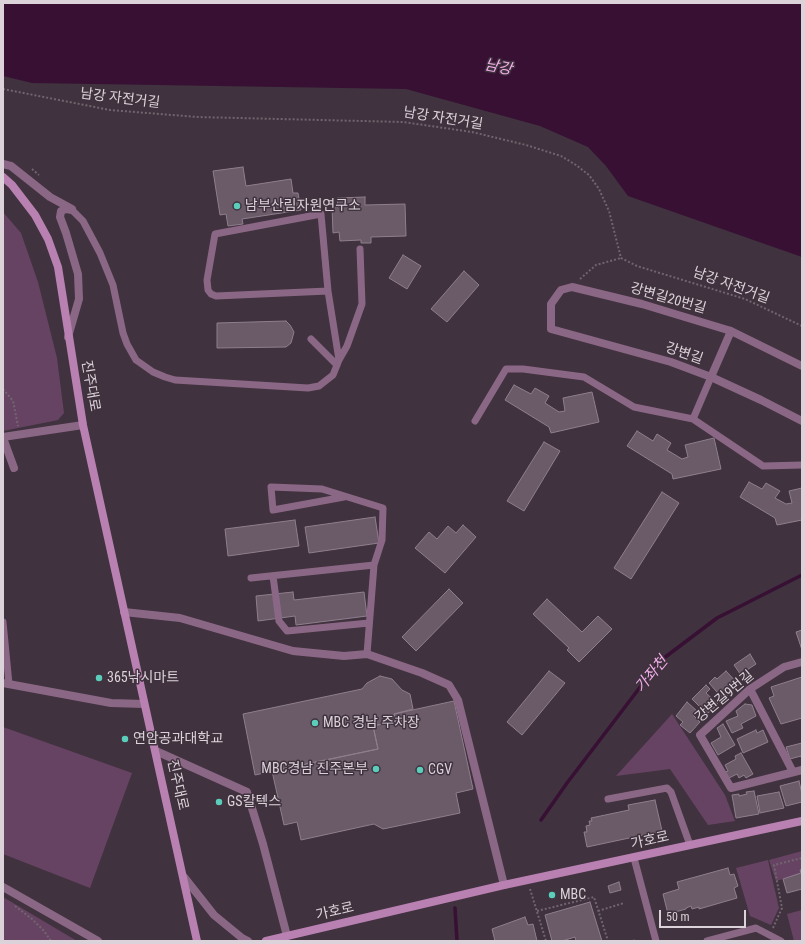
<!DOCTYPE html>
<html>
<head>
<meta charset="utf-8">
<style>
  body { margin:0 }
  #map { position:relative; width:805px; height:944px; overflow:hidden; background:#40323e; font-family:"Roboto Condensed",sans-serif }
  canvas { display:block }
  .frame { position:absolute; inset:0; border:4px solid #dbd2da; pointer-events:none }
  .scale { position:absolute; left:659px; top:910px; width:87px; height:18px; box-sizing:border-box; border:2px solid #dbd2da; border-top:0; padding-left:5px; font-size:12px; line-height:14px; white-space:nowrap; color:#dbd2da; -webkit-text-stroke:3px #40323e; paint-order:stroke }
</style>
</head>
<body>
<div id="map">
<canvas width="805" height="944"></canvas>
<div class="frame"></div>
<div class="scale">50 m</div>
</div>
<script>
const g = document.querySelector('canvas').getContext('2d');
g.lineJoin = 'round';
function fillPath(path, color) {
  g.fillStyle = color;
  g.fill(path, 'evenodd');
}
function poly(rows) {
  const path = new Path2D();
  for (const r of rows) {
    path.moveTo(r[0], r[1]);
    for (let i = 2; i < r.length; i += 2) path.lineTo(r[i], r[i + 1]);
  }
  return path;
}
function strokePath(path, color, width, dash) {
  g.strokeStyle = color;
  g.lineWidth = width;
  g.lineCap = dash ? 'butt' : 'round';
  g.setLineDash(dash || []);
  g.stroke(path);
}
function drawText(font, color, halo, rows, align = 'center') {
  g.font = font + ' "Roboto Condensed","Noto Sans KR",sans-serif';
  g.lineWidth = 3;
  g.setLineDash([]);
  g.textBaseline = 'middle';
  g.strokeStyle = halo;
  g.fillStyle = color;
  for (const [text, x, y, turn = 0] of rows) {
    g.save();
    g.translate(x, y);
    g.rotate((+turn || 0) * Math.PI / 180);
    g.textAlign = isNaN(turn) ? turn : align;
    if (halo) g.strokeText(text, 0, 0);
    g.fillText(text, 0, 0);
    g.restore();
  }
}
fillPath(poly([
  [3,212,21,233,38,282,57,358,64,413,58,420,3,431],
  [672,714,725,795,735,821,708,825,670,769,616,776],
  [3,727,132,773,90,888,3,854],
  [802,851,802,873,776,881,769,860],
  [768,860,779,908,771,925,750,916,736,868],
  [3,897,77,941,3,941],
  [802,910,802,941,794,941,787,914]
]), '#674363');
fillPath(poly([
  [3,3,802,3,802,257,628,196,606,166,588,147,540,126,406,89,32,83,3,76]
]), '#371034');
strokePath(poly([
  [541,820,567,783,660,661,717,618,802,575],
  [455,908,457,941]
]), '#371034', 3.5);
const building = poly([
  [243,167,246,186,291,179,293,193,298,193,301,210,242,219,243,224,228,226,226,214,220,215,213,171,243,167],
  [365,197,365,205,405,204,406,236,371,237,371,243,361,243,361,240,340,241,339,232,333,233,332,207,338,207,337,198,365,197],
  [403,255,421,266,407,289,389,278,403,255],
  [464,271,479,285,447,322,431,309,464,271],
  [286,321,290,325,294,332,291,343,286,347,217,348,217,323,286,321],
  [514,385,531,394,535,388,549,396,545,403,559,412,565,411,563,398,592,392,599,422,551,433,549,427,505,400,514,385],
  [637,431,653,441,657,434,671,443,667,450,682,459,688,457,685,445,714,438,721,469,673,479,672,474,627,446,637,431],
  [544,442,560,451,524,511,507,501,544,442],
  [749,482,762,489,766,483,780,491,775,498,786,504,792,503,789,491,802,488,802,520,777,525,775,518,740,497,749,482],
  [662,492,679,503,631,579,614,568,662,492],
  [375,517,379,543,309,553,305,527,375,517],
  [295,520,299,546,228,556,225,529,295,520],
  [463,525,476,537,445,573,415,548,429,532,437,539,448,526,456,533,463,525],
  [449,589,463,603,416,651,402,637,449,589],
  [293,592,294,600,364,592,367,616,296,625,295,616,258,621,256,596,293,592],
  [547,599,582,632,598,616,612,629,579,662,567,650,569,648,533,614,547,599],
  [802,630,802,650,796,632,802,630],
  [750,654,756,664,747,670,750,677,745,681,734,665,750,654],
  [549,671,565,683,522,735,507,722,549,671],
  [726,671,739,685,723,699,709,683,715,677,717,679,726,671],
  [380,676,392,679,402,690,410,694,413,709,394,714,396,721,373,726,378,749,255,775,243,714,362,689,367,683,380,676],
  [802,677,802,718,781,724,769,698,774,696,771,687,802,677],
  [706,685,710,689,706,693,718,704,707,714,692,699,706,685],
  [454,701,473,789,456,793,460,813,383,829,374,824,301,840,297,822,284,825,272,771,378,749,373,726,396,721,394,714,454,701],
  [687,702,697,711,693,715,700,722,690,733,680,725,683,722,676,716,687,702],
  [745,704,752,705,756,716,741,724,743,728,732,733,726,721,738,716,736,711,745,704],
  [723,724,735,745,718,755,711,743,721,737,717,728,723,724],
  [756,730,757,733,763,730,768,742,743,753,737,739,756,730],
  [802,743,802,760,801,756,790,759,786,747,802,743],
  [741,753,753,774,746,778,744,775,739,778,737,774,729,778,725,772,728,771,725,765,736,759,735,756,741,753],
  [799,781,802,794,802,802,786,806,780,786,799,781],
  [754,791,759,814,736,818,732,795,739,794,739,796,747,794,746,792,754,791],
  [779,792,784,808,760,813,757,796,779,792],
  [655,800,662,831,587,847,584,832,587,832,586,826,590,825,589,821,592,821,591,818,629,810,628,805,655,800],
  [728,868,730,875,734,874,738,886,734,888,737,898,699,909,699,907,692,909,691,906,686,908,686,909,668,914,663,894,679,889,677,882,728,868],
  [802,869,802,889,787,893,783,879,801,873,800,870,802,869],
  [619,882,621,890,610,893,608,886,619,882],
  [590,902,602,941,576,941,575,937,562,941,552,941,545,915,590,902],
  [525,917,528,925,533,924,537,941,495,941,492,929,525,917]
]);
fillPath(building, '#6b5b69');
strokePath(building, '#8f7e8d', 1);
strokePath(poly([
  [3,89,110,110,197,117,403,122,472,132,526,145,561,156,576,165,589,175,599,189,609,211,621,258,637,266,745,299,802,326],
  [32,169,39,175],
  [580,279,596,265,621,258],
  [3,389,13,401,18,426],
  [530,889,546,941],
  [15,906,32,919,44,931,51,941],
  [537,911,594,897,608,941],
  [598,911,624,903],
  [773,928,782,908,774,865,802,858],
  [633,941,635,940]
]), '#71656f', 2, [2, 2]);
strokePath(poly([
  [72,210,83,221,100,253,113,285,123,333,127,344,136,360,153,372,165,377,175,380,308,388,319,386,333,375,339,360,328,291,321,214,215,234,207,280,208,290,211,294,216,296,328,291],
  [311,339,337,365],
  [339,360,347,346,362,304,360,249],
  [693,419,711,377],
  [475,421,506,369,523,369,584,377,634,407,693,419,763,466,802,465],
  [344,497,273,510,271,487,322,489,383,508,382,540,374,565],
  [273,576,279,621,287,631,369,623],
  [251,578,374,565,367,654],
  [3,622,9,684],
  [608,799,667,788,671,792,690,845],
  [634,858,656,941],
  [707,941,756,928,781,941]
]), '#8b6786', 7);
strokePath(poly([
  [3,164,11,166,50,197,72,209],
  [68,337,79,299,78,274,66,233,60,217,61,211,66,209,72,210],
  [802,366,731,331,642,304,572,287,561,290,551,304,551,329,671,362,711,377,761,400,802,421],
  [711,377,731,331],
  [3,437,83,425],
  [3,438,14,468],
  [124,612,180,618,293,651,344,656,367,654,422,673,449,685,458,700,504,885],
  [802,662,784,667,750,689,700,735,731,788,802,770],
  [3,683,111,703,144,704],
  [750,689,793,772],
  [156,751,247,792,263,844,287,936],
  [184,877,214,915,242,938,248,941],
  [3,887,98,941]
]), '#8b6786', 8);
strokePath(poly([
  [3,177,12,185,35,215,48,239,58,267,83,425,197,941],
  [266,941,504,885,802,821]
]), '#b980b2', 8);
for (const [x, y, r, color] of [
  [237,206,4,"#5bcebb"],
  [99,678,4,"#5bcebb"],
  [315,723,4,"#5bcebb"],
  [125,739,4,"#5bcebb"],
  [376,769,4,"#5bcebb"],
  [420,770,4,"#5bcebb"],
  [219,802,4,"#5bcebb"],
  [552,895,4,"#5bcebb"]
]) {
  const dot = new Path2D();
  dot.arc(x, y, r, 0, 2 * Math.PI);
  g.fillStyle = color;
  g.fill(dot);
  strokePath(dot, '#40323e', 1.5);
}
drawText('14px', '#dbd2da', '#40323e', [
  ["남강 자전거길",120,99,7],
  ["남강 자전거길",443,119,9],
  ["남강 자전거길",731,286,20],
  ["강변길20번길",668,299,16],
  ["강변길",684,354,19],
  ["진주대로",90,386,80],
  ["강변길9번길",725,697,-40],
  ["진주대로",177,785,77],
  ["가호로",650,841,-12],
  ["가호로",335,912,-13]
]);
drawText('14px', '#dbd2da', '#40323e', [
  ["남부산림자원연구소",245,206],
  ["365낚시마트",107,678],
  ["MBC 경남 주차장",323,723],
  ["연암공과대학교",133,739],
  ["MBC경남 진주본부",368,769,"right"],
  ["CGV",428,770],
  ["GS칼텍스",227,802],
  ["MBC",560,895]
], 'left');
drawText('italic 15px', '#f3aeeb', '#40323e', [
  ["남강",498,68,11],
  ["가좌천",652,675,-50]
]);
</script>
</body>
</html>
